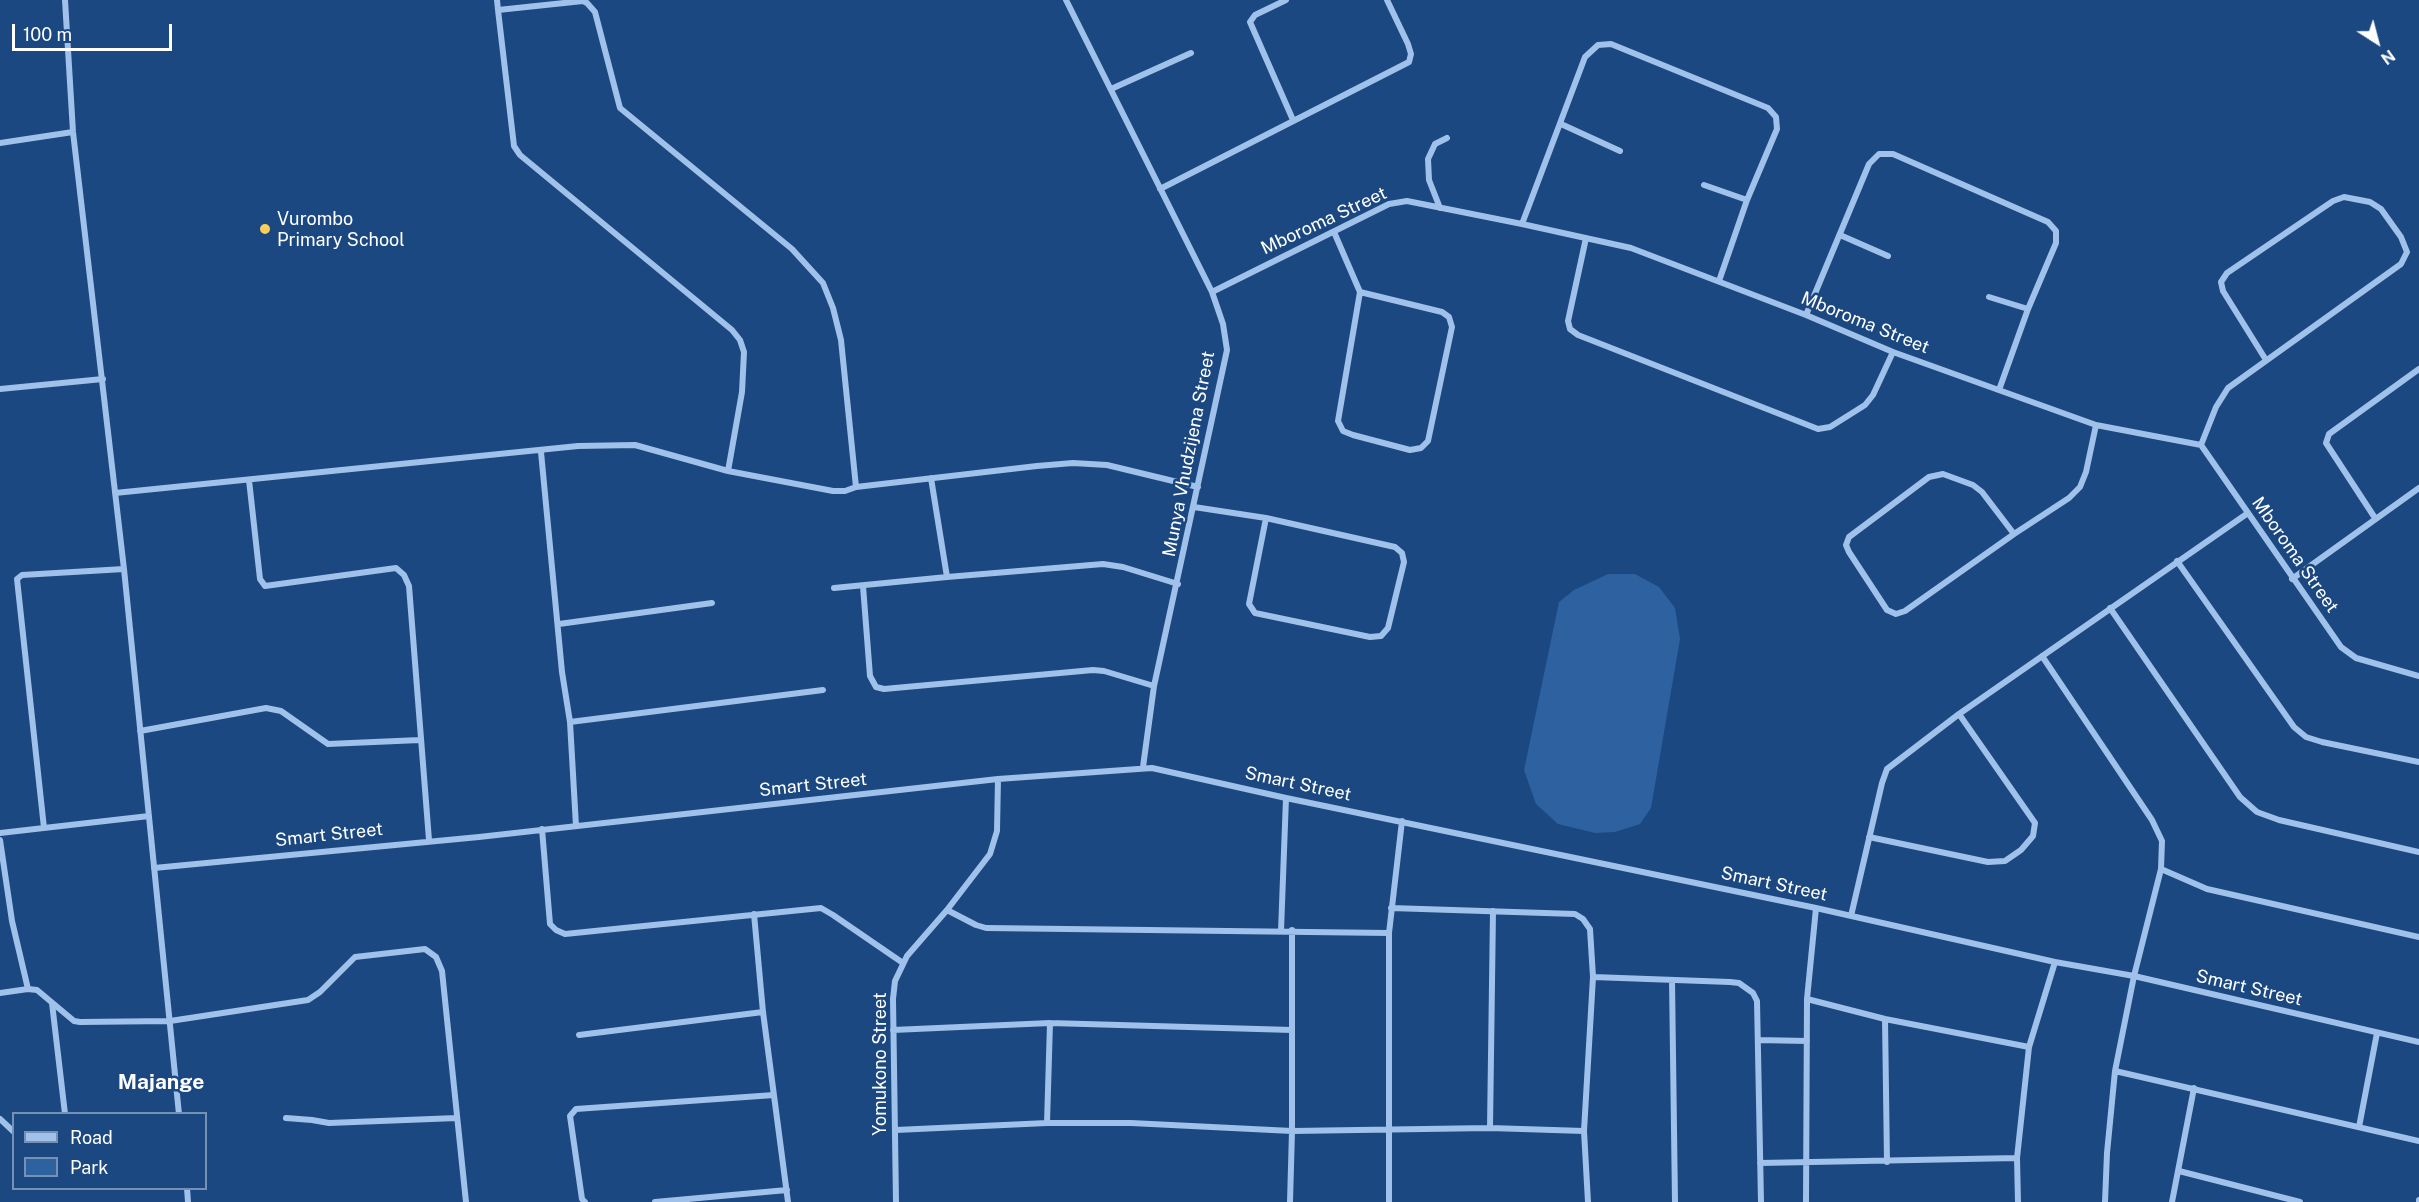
<!DOCTYPE html>
<html>
<head>
<meta charset="utf-8">
<style>
  body { margin:0 }
  #map { position:relative; width:2419px; height:1202px; overflow:hidden; background:#1b4881; font-family:"Public Sans",sans-serif }
  canvas { display:block }
  .legend { position:absolute; left:12px; top:1112px; width:195px; height:78px; box-sizing:border-box; background:#1b4881; border:2px solid #7691b3; margin:0; padding:8px 10px; list-style:none; font-size:18px; color:#fff }
  .legend li { display:flex; align-items:center; gap:12px; height:30px }
  .legend b { width:30px; border:2px solid #7691b3 }
  .north { position:absolute; left:2347px; top:12px; width:60px; height:60px; -webkit-text-stroke:4px #1b4881; paint-order:stroke; rotate:144deg; font-size:16px; font-weight:700; line-height:24px; text-align:center; color:#fff }
  .north::after { content:''; display:block; margin:auto; width:21px; height:27px; background:#fff; clip-path:polygon(50% 0,100% 100%,50% 72%,0 100%) }
  .scale { position:absolute; left:12px; top:24px; width:160px; height:27px; box-sizing:border-box; border:3px solid #fff; border-top:0; padding-left:8px; font-size:18px; line-height:21px; white-space:nowrap; color:#fff; -webkit-text-stroke:4px #1b4881; paint-order:stroke }
</style>
</head>
<body>
<div id="map">
<canvas width="2419" height="1202"></canvas>
<ul class="legend">
<li><b style="height:8px;background:#9fc1ea"></b>Road</li>
<li><b style="height:16px;background:#2e61a0"></b>Park</li>
</ul>
<div class="north">N</div>
<div class="scale">100 m</div>
</div>
<script>
const g = document.querySelector('canvas').getContext('2d');
g.lineJoin = 'round';
function fillPath(path, color) {
  g.fillStyle = color;
  g.fill(path, 'evenodd');
}
function poly(rows) {
  const path = new Path2D();
  for (const r of rows) {
    path.moveTo(r[0], r[1]);
    for (let i = 2; i < r.length; i += 2) path.lineTo(r[i], r[i + 1]);
  }
  return path;
}
function strokePath(path, color, width, dash) {
  g.strokeStyle = color;
  g.lineWidth = width;
  g.lineCap = dash ? 'butt' : 'round';
  g.setLineDash(dash || []);
  g.stroke(path);
}
function drawText(font, color, halo, rows, align = 'center') {
  g.font = font + ' "Public Sans",sans-serif';
  g.lineWidth = 5;
  g.setLineDash([]);
  g.textBaseline = 'middle';
  g.strokeStyle = halo;
  g.fillStyle = color;
  for (const [text, x, y, turn = 0] of rows) {
    g.save();
    g.translate(x, y);
    g.rotate((+turn || 0) * Math.PI / 180);
    g.textAlign = isNaN(turn) ? turn : align;
    if (halo) g.strokeText(text, 0, 0);
    g.fillText(text, 0, 0);
    g.restore();
  }
}
fillPath(poly([
  [1608,574,1635,574,1659,587,1675,608,1680,639,1651,808,1640,824,1615,832,1595,833,1558,824,1536,804,1524,770,1559,602,1574,590]
]), '#2e61a0');
strokePath(poly([
  [65,0,73,132,124,569,179,1114],
  [497,0,498,10],
  [1066,0,1212,292,1223,324,1227,350,1154,686,1143,767],
  [1286,0,1255,15,1250,22,1293,120],
  [1111,89,1191,53],
  [1561,124,1620,151],
  [0,143,73,132],
  [1704,185,1747,200],
  [1160,189,1409,62,1411,54,1408,44,1387,0],
  [1440,208,1429,180,1428,159,1435,144,1447,138],
  [1522,224,1585,57,1598,45,1611,44,1768,108,1776,117,1777,129,1747,200,1719,281],
  [1334,232,1360,292,1338,421,1343,431,1353,435,1410,450,1421,448,1428,441,1452,327,1449,317,1442,312,1360,292],
  [1840,235,1888,256],
  [1586,238,1568,321,1570,329,1578,335,1818,429,1830,427,1865,405,1873,395,1893,352],
  [1212,292,1389,204,1407,201,1522,224,1631,248,1806,315,1893,352,2096,425,2201,445,2341,647,2356,658,2419,676],
  [1989,297,2028,309],
  [1806,315,1869,164,1879,154,1893,154,2048,222,2056,231,2056,243,2028,309,1999,390],
  [0,389,103,379],
  [2201,445,2216,407,2228,388,2401,264,2407,252,2401,237,2381,209,2370,202,2344,197,2333,201,2227,273,2221,282,2223,291,2266,360],
  [541,452,562,672,570,722,576,826],
  [728,471,742,392,744,352,740,340,732,330,520,155,514,146,498,10,583,1,587,3,595,12,620,108,792,249,823,283,833,308,841,340,856,487],
  [931,478,947,577,1103,564,1123,567,1178,584],
  [249,480,260,579,265,586,396,568,404,575,409,586,429,840],
  [115,493,578,446,635,445,728,471,833,491,845,491,856,487,1037,466,1073,463,1107,465,1198,487],
  [1194,507,1266,518,1395,547,1402,553,1404,562,1388,628,1381,636,1370,637,1255,613,1249,604,1266,518],
  [2375,518,2326,443,2329,434,2419,369],
  [2014,534,1982,492,1973,485,1943,474,1929,477,1849,537,1846,545,1849,552,1887,610,1896,614,1905,611,2014,534,2069,498,2080,487,2086,472,2096,425],
  [2177,561,2294,727,2306,737,2322,742,2419,762],
  [2292,579,2419,488],
  [863,586,870,676,876,687,884,689,1093,670,1104,671,1154,686],
  [834,588,947,577],
  [2110,608,2240,797,2257,812,2279,820,2419,852],
  [559,624,712,603],
  [2042,656,2152,820,2162,841,2161,869,2134,976,2115,1071,2107,1153,2105,1202],
  [570,722,823,690],
  [140,731,266,708,281,711,328,744,420,740],
  [44,828,17,579,22,575,124,569],
  [542,829,550,924,556,930,565,934,821,908,833,915,903,963],
  [0,833,149,816],
  [1869,837,1988,862,2005,861,2021,850,2033,836,2035,823,1959,714],
  [0,840,12,921,28,989],
  [154,868,479,837,998,779,1152,768,1286,798,1816,908,2055,962,2134,976,2419,1042],
  [2161,869,2207,889,2419,937],
  [1391,908,1575,914,1583,919,1590,929,1593,977,1584,1131,1588,1202],
  [947,910,976,925,986,928,1389,933],
  [754,914,763,1012,788,1202],
  [1851,916,1882,783,1887,769,1959,714,2248,513],
  [1281,931,1286,798],
  [1593,977,1730,982,1739,983,1753,993,1757,1001,1761,1202],
  [1672,980,1675,1202],
  [0,993,28,989,37,990,74,1021,80,1022,170,1021,308,1000,320,992,355,957,425,949,436,957,442,971,466,1202],
  [1807,999,1885,1019,2029,1047],
  [52,1003,65,1114],
  [1885,1019,1887,1162],
  [1050,1023,1292,1030],
  [893,1030,1050,1023,1047,1123,896,1130],
  [579,1035,763,1012],
  [1758,1040,1807,1041],
  [2115,1071,2419,1141],
  [286,1118,312,1120,329,1123,457,1118],
  [0,1119,14,1132],
  [1047,1123,1131,1123,1292,1131,1490,1128,1584,1131],
  [2359,1127,2377,1033],
  [1490,1128,1493,911],
  [1760,1163,2017,1158],
  [2179,1171,2300,1202],
  [187,1188,188,1202],
  [585,1202,582,1199,570,1116,576,1109,774,1095],
  [655,1202,787,1190],
  [896,1202,893,999,895,981,907,956,947,910,990,854,997,831,998,779],
  [1290,1202,1292,1131,1292,930],
  [1389,1202,1389,933,1402,821],
  [1806,1202,1807,999,1816,908],
  [2018,1202,2017,1158,2029,1047,2055,962],
  [2172,1202,2194,1088],
  [2419,1202,2419,1200]
]), '#9fc1ea', 6);
for (const [x, y, r, color] of [
  [265,229,6,"#fbcd5b"]
]) {
  const dot = new Path2D();
  dot.arc(x, y, r, 0, 2 * Math.PI);
  g.fillStyle = color;
  g.fill(dot);
  strokePath(dot, '#1b4881', 2);
}
drawText('18px', '#fff', '#1b4881', [
  ["Vurombo",277,219],
  ["Primary School",277,240]
], 'left');
drawText('18px', '#fff', '#1b4881', [
  ["Mboroma Street",1324,221,-25],
  ["Mboroma Street",1865,323,22],
  ["Munya Vhudzijena Street",1189,454,-79],
  ["Mboroma Street",2295,555,55],
  ["Smart Street",1298,784,12],
  ["Smart Street",813,785,-6],
  ["Smart Street",329,835,-6],
  ["Smart Street",1774,884,12],
  ["Smart Street",2249,988,13],
  ["Yomukono Street",880,1064,-90]
]);
drawText('bold 21px', '#fff', '#1b4881', [
  ["Majange",161,1083]
]);
</script>
</body>
</html>
